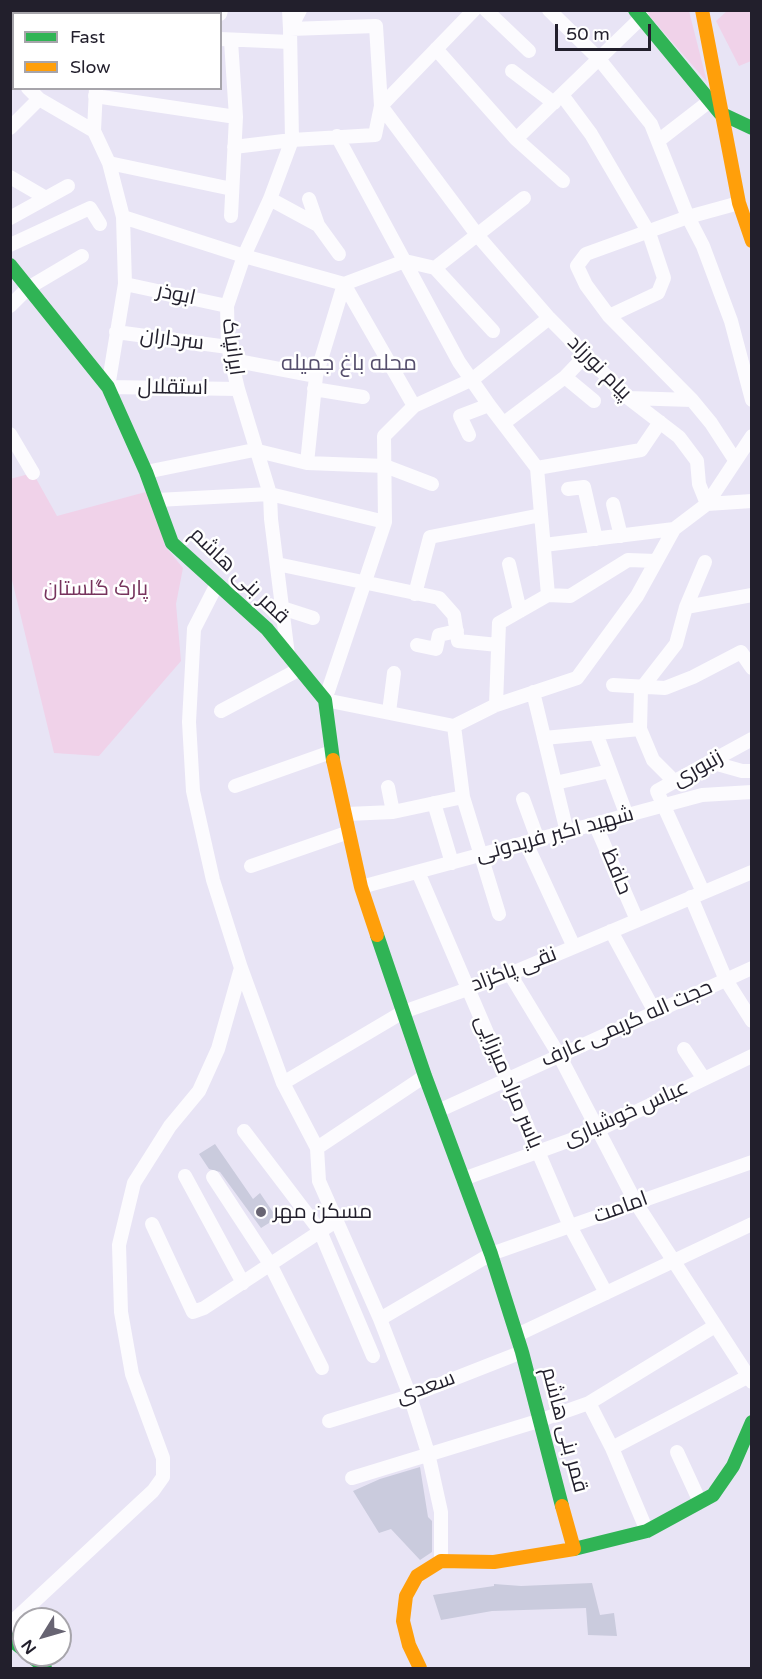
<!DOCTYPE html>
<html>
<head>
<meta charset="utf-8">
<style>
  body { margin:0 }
  #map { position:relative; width:762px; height:1679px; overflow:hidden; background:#e8e4f5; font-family:"Varela Round",sans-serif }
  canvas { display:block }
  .frame { position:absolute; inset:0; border:12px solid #221f2c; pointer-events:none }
  .legend { position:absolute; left:12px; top:12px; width:210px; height:78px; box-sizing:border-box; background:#fff; border:2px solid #a7a5ab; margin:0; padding:8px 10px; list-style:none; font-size:18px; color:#221f2c }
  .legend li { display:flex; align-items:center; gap:12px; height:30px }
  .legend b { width:30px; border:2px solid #a7a5ab }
  .north { position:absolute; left:12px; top:1607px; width:60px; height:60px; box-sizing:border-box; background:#fff; border:2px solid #a7a5ab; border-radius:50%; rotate:233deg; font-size:16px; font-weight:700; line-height:24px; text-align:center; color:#221f2c }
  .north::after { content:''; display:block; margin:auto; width:21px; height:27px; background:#676472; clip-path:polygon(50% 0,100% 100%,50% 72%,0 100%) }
  .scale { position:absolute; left:555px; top:24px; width:96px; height:27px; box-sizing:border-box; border:3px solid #221f2c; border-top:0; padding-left:8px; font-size:18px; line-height:21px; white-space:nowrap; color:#221f2c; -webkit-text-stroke:4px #fff; paint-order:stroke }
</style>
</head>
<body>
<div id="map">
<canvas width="762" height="1679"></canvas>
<div class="frame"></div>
<ul class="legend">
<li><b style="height:8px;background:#30b455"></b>Fast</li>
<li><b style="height:8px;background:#ff9f0a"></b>Slow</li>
</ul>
<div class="north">N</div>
<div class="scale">50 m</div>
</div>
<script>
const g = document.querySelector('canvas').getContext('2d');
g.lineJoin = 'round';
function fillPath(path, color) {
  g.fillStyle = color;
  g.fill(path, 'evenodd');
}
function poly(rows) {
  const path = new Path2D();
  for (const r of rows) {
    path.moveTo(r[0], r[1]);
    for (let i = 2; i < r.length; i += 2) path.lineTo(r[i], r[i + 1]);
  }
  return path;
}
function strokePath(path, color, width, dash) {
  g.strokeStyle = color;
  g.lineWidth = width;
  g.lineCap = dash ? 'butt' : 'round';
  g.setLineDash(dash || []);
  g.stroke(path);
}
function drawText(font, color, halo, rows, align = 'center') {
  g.font = font + ' "Varela Round",Cairo,sans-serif';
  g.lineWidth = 5;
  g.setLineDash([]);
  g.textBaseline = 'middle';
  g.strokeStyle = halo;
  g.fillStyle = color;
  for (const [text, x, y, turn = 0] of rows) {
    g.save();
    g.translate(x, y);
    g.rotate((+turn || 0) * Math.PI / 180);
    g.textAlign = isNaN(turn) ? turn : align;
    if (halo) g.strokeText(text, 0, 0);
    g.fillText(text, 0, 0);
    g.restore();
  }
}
fillPath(poly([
  [645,11,689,11,707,82],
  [727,11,751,11,751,61,739,66,716,21],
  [33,473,57,516,153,490,165,546,183,568,176,604,181,661,99,756,54,753,11,576,10,479]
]), '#f0d2e9');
fillPath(poly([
  [215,1144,253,1199,260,1193,277,1218,261,1228,220,1172,209,1169,199,1154],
  [420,1467,428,1517,432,1521,432,1552,420,1560,391,1529,379,1533,353,1491,380,1479],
  [592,1583,600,1615,614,1613,617,1636,588,1635,586,1608,492,1611,441,1620,433,1595,494,1586,494,1584,521,1586]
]), '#cacbdd');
strokePath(poly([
  [24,10,28,14],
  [100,10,101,14],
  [289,10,290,29,376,26,381,106,478,236,549,318,627,397,679,437,697,461,699,484,707,504,752,501],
  [486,10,529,51],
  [549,10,599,59,651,124,688,217,703,246,731,321,752,400],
  [220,14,221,10],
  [220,39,290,42],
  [231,41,236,117,231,216],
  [436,49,516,139,563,181],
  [512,71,554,103],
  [10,73,14,76],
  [28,88,39,99,94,131],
  [96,88,94,131,109,163,123,217,125,284,108,387,238,389],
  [562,95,591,134,649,233,664,278,658,293,609,316],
  [95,96,236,117],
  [10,128,39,99],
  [337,136,459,362,489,405,537,468,548,595,499,623,496,705],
  [516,139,642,17],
  [658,141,711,100],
  [234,147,292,140,375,135,381,106,474,10],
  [109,163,232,189],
  [10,177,46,198],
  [270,199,318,225],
  [309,199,318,225,339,254],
  [123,217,244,256,344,284,414,406],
  [10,218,68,186],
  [10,245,90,208,100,224],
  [435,268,493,331],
  [125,284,227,306],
  [10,306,28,288,82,256],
  [549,318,473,379,414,406,384,436,385,522,325,700,454,726,496,705,577,678,637,596,674,529,707,504,752,436],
  [116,332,228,347],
  [232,360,316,376],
  [565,377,594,401],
  [314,389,363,397],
  [628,398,692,400],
  [504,423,565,377,586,355],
  [10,434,33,473],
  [469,435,460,416,489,405],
  [735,460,711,423,692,400,609,316,586,285,577,266,586,254,688,217,739,203],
  [307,463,316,376,344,284,405,261,435,268,524,198],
  [537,468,641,450,660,422],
  [146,472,254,450,307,463,385,466,432,484],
  [568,489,584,487,596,539],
  [157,500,270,494,385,522],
  [613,504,621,536],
  [544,545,674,529],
  [277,564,439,598,454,615,458,641,498,645],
  [509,564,520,611],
  [216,586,194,629,189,722,193,791,213,880,241,968,283,1083,317,1148,319,1181,380,1319,410,1396,428,1453,441,1512,441,1561],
  [415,594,430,537,541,515],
  [548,595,570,596,628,560,656,561],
  [686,607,752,595],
  [282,608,313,618],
  [417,645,436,649,439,635,457,631],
  [288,655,271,519,270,494,238,389,228,347,227,306,244,256,270,199,292,140,290,29,300,10],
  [613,685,665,688,693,677,741,652,752,668],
  [533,692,567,832],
  [221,711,298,670],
  [389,712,394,673],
  [454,726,463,797,499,914],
  [596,733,627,816],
  [544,738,640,729],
  [710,762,742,771,752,771],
  [675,782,653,760,640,729,641,689,676,644,686,607,705,562],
  [555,783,610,771],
  [235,786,331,752],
  [388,787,393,812],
  [523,799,538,840],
  [434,803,452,863],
  [347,814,393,812,463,797],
  [595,824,637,920],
  [526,843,574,947],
  [251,866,349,832],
  [418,872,570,1226,606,1293],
  [361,887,702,795,752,792],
  [703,892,657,791,752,739],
  [691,897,726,980,752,1021],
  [611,931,655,1012],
  [510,974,559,1055,636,1203,752,1382],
  [684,1049,704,1079],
  [283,1083,403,1012,510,974,752,872],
  [438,1111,752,968],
  [244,1131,320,1231,373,1356],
  [317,1148,425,1076],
  [185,1176,243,1283],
  [213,1177,270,1264,322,1368],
  [463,1179,598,1130,752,1056],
  [152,1224,193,1312,204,1308,336,1221],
  [380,1319,491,1254,752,1162],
  [517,1335,752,1224],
  [589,1403,612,1448,647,1531],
  [329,1421,410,1396,522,1352],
  [612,1448,747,1377],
  [677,1452,700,1502],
  [352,1478,538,1421,589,1403,715,1326],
  [10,1624,153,1491,163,1477,163,1458,132,1374,121,1312,119,1245,134,1183,170,1126,199,1091,218,1049,241,968]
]), '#fcfbfe', 14);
strokePath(poly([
  [635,10,720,113,752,128],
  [10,265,108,387,146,472,172,543,267,629,325,700,333,760],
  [377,935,425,1076,491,1254,522,1352,562,1506],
  [574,1549,647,1531,713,1495,733,1466,752,1422],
  [10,1639,24,1650],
  [30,1655,45,1668]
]), '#30b455', 14);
strokePath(poly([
  [702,10,739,203,752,241],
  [333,760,361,887,377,935],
  [420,1668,409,1645,403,1621,406,1596,417,1576,441,1561,494,1562,574,1549,562,1506]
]), '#ff9f0a', 14);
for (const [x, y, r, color] of [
  [261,1212,6,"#676472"]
]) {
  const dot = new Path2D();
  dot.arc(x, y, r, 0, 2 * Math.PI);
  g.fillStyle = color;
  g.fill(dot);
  strokePath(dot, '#fff', 2);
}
drawText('21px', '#221f2c', '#fff', [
  ["ابوذر",176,295,12],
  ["سرداران",172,340,7],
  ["ایرانپاک",232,347,82],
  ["پیام نورزاد",599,368,45],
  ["استقلال",173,388,1],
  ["قمر بنی هاشم",239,576,44],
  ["زنبوری",698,769,-29],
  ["شهید اکبر فریدونی",555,835,-15],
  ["حافظ",616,872,67],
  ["نقی پاکزاد",514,970,-21],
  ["حجت اله کریمی عارف",627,1024,-24],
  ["یاسر مراد میرزایی",508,1082,67],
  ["عباس خوشیاری",626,1114,-24],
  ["امامت",621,1208,-20],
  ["سعدی",426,1388,-20],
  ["قمر بنی هاشم",564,1430,75]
]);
drawText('21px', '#77345d', '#fff', [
  ["پارک گلستان",96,589]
]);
drawText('21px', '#221f2c', '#fff', [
  ["مسکن مهر",273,1212]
], 'left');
drawText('22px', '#564f6d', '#fff', [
  ["محله باغ‌ جمیله",349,364]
]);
</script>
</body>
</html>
